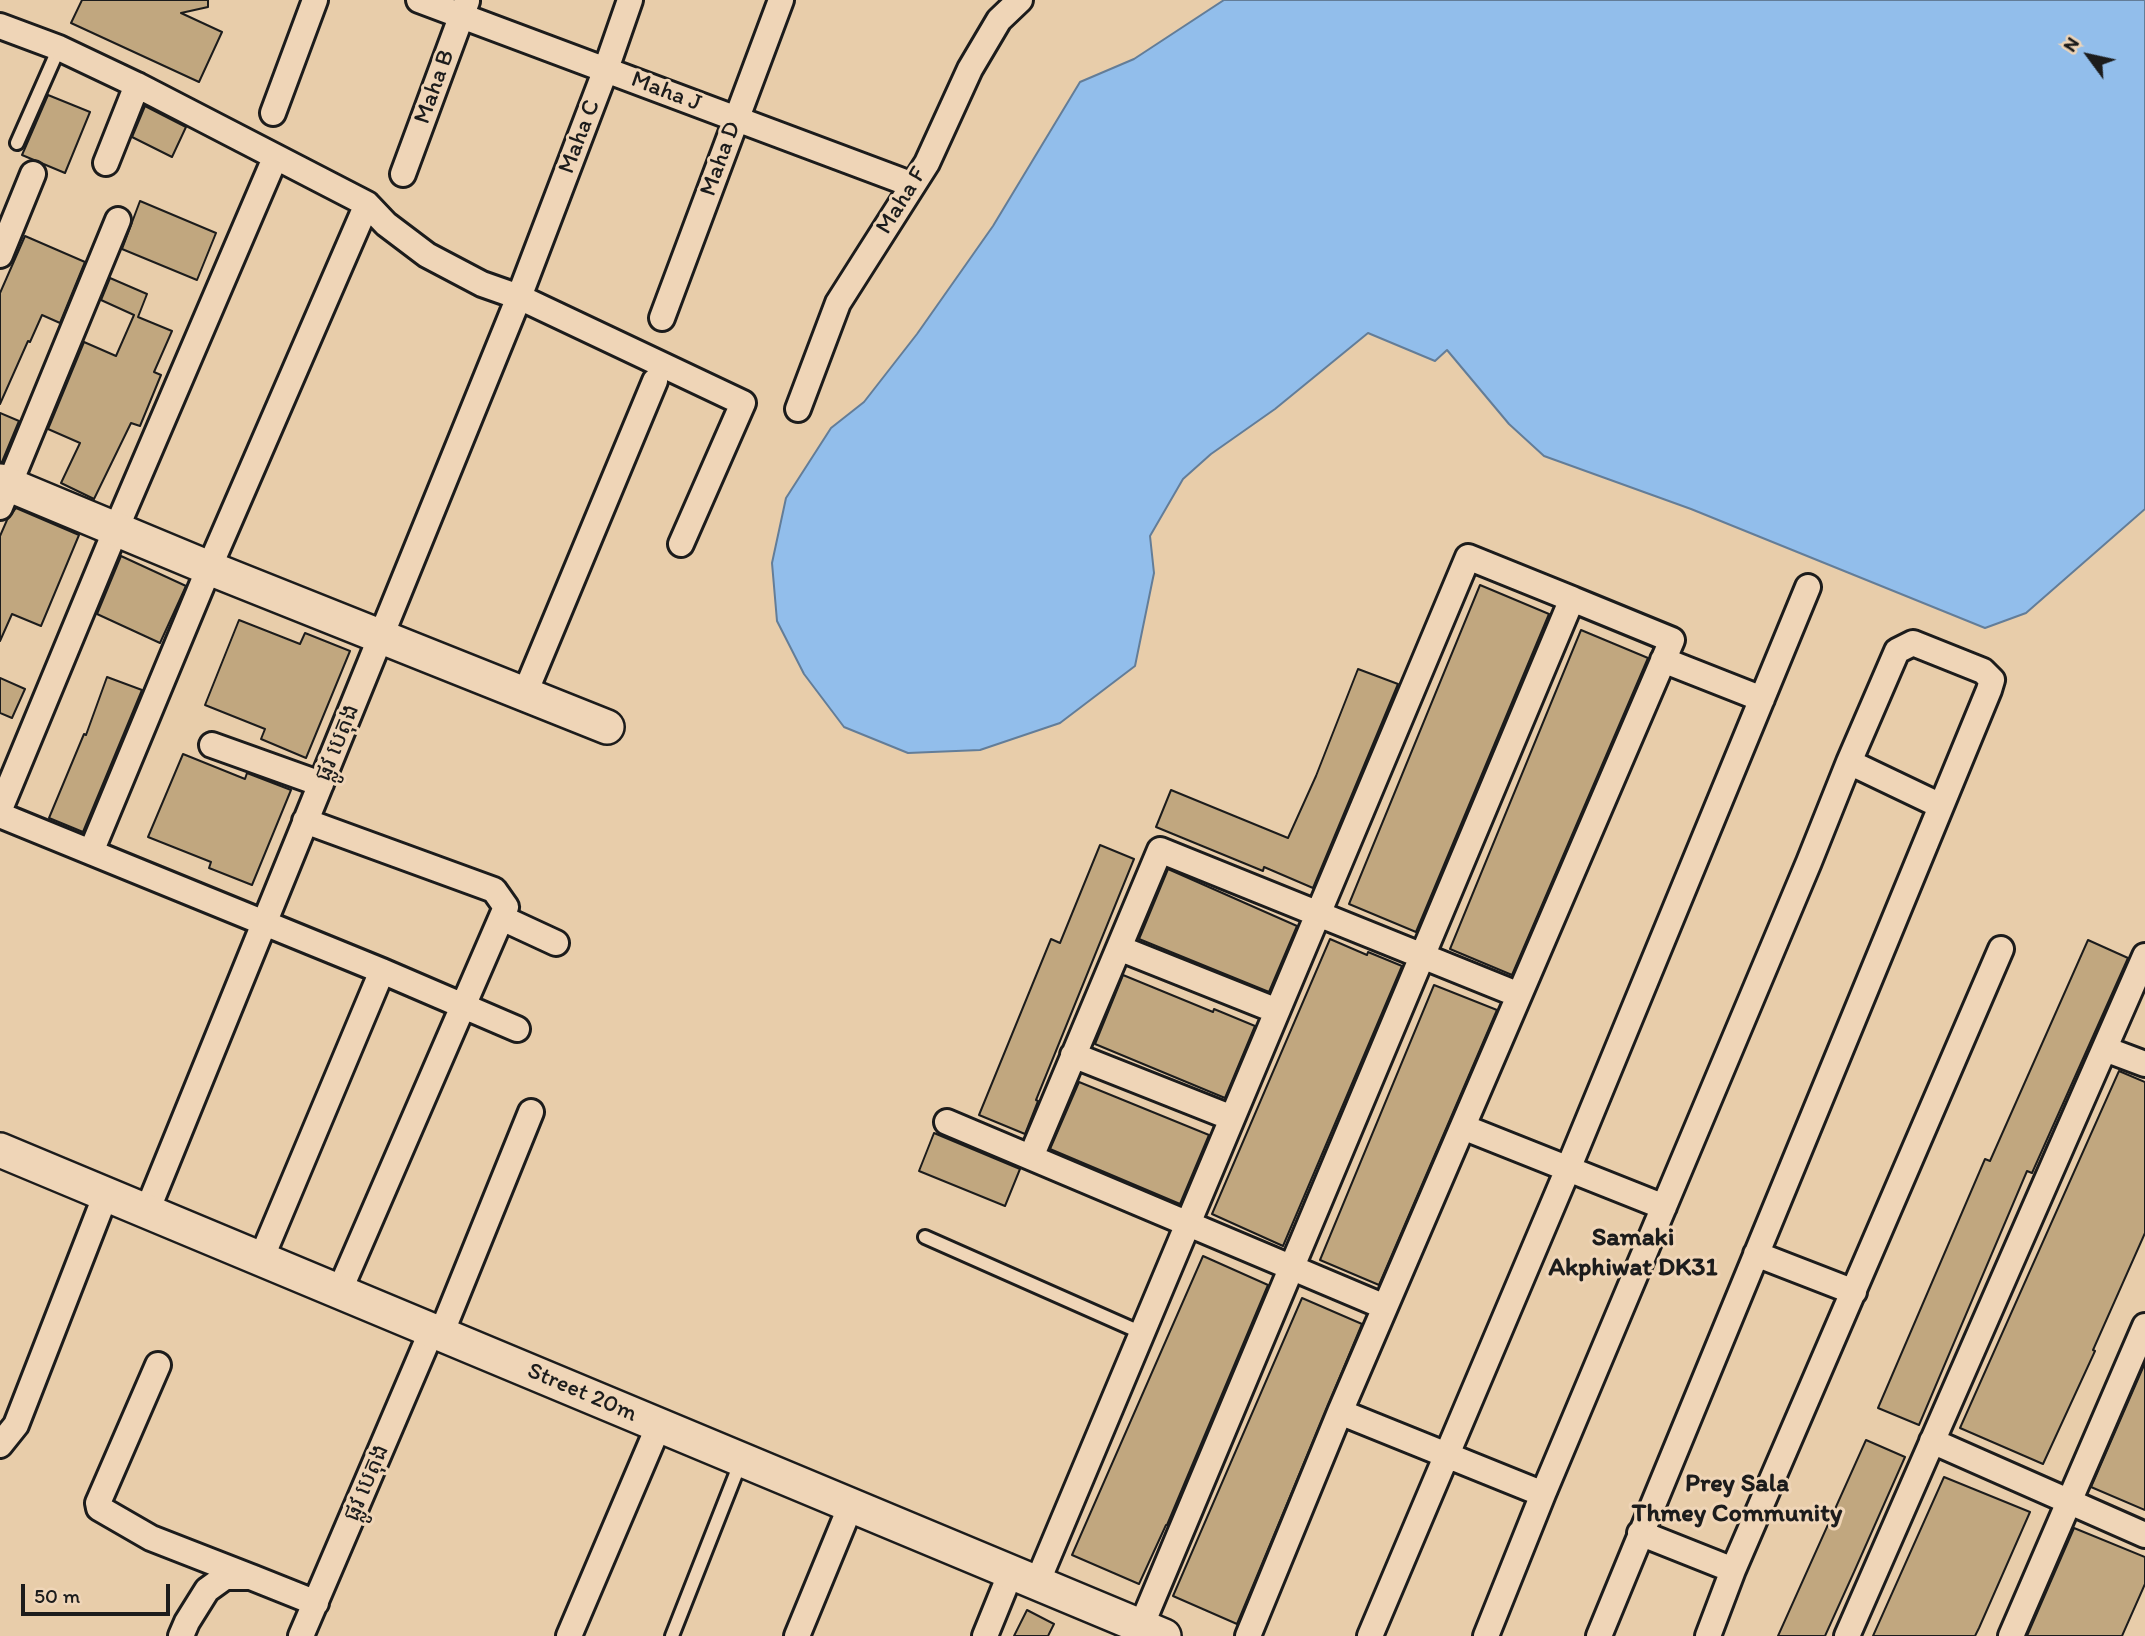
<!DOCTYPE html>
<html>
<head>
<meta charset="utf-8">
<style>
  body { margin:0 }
  #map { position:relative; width:2145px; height:1636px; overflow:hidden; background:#e8cdaa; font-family:Itim,sans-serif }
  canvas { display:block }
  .north { position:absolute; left:2054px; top:21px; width:70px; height:70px; -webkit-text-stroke:5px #efd5b7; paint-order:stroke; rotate:303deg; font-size:19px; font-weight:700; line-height:28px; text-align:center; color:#1c1c1c }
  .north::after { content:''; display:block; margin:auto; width:24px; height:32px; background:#1c1c1c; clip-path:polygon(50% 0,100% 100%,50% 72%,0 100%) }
  .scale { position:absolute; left:21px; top:1584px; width:149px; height:32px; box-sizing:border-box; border:4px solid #1c1c1c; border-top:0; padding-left:9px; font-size:21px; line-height:24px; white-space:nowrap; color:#1c1c1c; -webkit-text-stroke:5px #efd5b7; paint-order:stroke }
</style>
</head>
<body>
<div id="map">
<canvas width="2145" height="1636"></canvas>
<div class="north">N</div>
<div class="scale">50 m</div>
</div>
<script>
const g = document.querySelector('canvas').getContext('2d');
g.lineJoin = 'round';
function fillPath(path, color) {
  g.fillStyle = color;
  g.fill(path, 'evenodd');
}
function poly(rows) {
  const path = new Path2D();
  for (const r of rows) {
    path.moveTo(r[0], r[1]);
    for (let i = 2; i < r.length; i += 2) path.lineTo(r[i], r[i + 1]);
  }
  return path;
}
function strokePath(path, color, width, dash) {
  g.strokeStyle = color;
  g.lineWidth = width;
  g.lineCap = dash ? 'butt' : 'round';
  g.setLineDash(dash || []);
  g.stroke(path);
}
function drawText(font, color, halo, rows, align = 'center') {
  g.font = font + ' Itim,"Noto Sans Khmer",sans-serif';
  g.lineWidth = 6;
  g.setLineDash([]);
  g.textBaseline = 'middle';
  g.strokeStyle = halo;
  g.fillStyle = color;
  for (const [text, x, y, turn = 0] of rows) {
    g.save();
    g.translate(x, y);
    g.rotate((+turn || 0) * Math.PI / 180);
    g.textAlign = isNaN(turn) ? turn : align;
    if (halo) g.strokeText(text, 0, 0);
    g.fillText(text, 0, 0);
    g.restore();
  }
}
const water = poly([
  [1224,0,2145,0,2145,509,2026,613,1985,628,1691,509,1544,456,1509,424,1447,350,1435,361,1368,333,1275,409,1211,454,1183,479,1150,536,1154,573,1135,666,1060,723,980,750,908,753,844,727,804,674,777,621,772,563,786,498,831,428,864,402,917,334,993,226,1080,82,1134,59,1224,0]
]);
fillPath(water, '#92beeb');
strokePath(water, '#637d98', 2);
const building = poly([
  [82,0,208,0,208,7,181,13,222,32,199,82,71,23,82,0],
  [48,95,90,112,65,173,22,155,48,95],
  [145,106,186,127,172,157,132,137,145,106],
  [140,201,216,233,197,280,122,249,140,201],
  [25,236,85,262,60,323,42,315,30,342,28,341,0,404,0,293,25,236],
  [110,278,147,294,138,317,172,331,154,372,161,375,140,426,131,423,94,499,61,483,80,443,48,429,84,342,116,356,134,315,101,300,110,278],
  [0,413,19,421,2,462,0,462,0,413],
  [16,508,79,535,41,626,12,614,0,641,0,536,7,520,16,508],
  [121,556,186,586,160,643,97,614,121,556],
  [1480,585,1549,614,1416,932,1349,904,1480,585],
  [239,620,300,644,305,633,350,651,306,758,261,739,265,729,205,705,239,620],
  [1581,630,1648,658,1512,975,1450,949,1581,630],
  [1358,669,1398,684,1313,888,1264,867,1263,871,1156,827,1171,790,1288,838,1316,776,1358,669],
  [107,677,142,690,83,832,49,818,84,734,86,735,107,677],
  [0,678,25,689,12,718,0,713,0,678],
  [183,754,245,779,247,773,291,790,252,885,209,868,211,862,148,837,183,754],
  [1100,845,1134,859,1036,1100,1038,1101,1025,1134,979,1115,1051,939,1060,943,1100,845],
  [1168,869,1297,926,1269,992,1139,939,1168,869],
  [1330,939,1367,955,1368,952,1402,966,1283,1246,1212,1214,1330,939],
  [2088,940,2128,958,2032,1173,2027,1171,1919,1425,1878,1408,1985,1159,1990,1161,2088,940],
  [1123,975,1213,1012,1214,1009,1255,1026,1225,1098,1095,1044,1123,975],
  [1434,985,1497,1010,1379,1285,1320,1260,1434,985],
  [2119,1071,2145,1082,2145,1233,2093,1350,2095,1351,2043,1464,1960,1428,2119,1071],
  [1079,1082,1209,1135,1180,1204,1050,1149,1079,1082],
  [934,1133,1020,1169,1005,1206,919,1171,934,1133],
  [1203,1256,1268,1285,1167,1525,1166,1525,1139,1584,1072,1555,1203,1256],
  [1302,1298,1362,1324,1237,1624,1173,1596,1302,1298],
  [2145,1363,2145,1510,2091,1487,2145,1363],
  [1866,1440,1905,1457,1854,1572,1825,1636,1778,1636,1866,1440],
  [1944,1477,2030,1512,1979,1628,1975,1636,1873,1636,1944,1477],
  [2074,1528,2145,1557,2145,1584,2122,1636,2027,1636,2074,1528],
  [1027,1610,1054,1624,1048,1636,1014,1636,1027,1610]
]);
fillPath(building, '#c1a77f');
strokePath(building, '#1c1c1c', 2);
const lane = poly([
  [17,143,59,48],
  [925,1237,1142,1333],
  [672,1636,741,1461]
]);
const street = poly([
  [419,0,913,185],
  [0,26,59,48,137,85,367,204,386,224,427,255,482,284,519,297,743,403,681,544],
  [273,113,315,0],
  [106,163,137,85],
  [403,174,467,1],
  [0,255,33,174],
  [662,318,781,0],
  [798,409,838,303,927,163,970,69,999,20,1020,0],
  [0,507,118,220],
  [1663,660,1762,699],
  [525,693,655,381],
  [212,745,321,784],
  [1849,762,1941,806],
  [0,809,116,529,275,158],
  [0,815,382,971,517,1029],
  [305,821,494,890,506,907,339,1292],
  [91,852,209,568,367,204],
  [502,918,556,943],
  [1119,948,1277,1011],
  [2105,1049,2145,1064],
  [1073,1055,1232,1118],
  [947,1122,1385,1307],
  [1463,1127,1664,1207],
  [1031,1157,1160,850,1519,995],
  [147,1211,519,297,606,69,630,0],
  [1756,1254,1854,1292],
  [261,1259,382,971],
  [441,1334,531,1112],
  [158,1365,98,1503,99,1508,151,1538,251,1577],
  [1340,1412,1543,1494],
  [1932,1441,2145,1535],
  [0,1445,16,1425,106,1194],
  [1640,1533,1733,1570],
  [1037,1583,1468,557,1572,599,1137,1636],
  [181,1636,187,1622,207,1590,225,1577,251,1577,316,1603],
  [301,1636,432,1330],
  [569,1636,659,1425],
  [797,1636,851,1505],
  [985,1636,1011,1572],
  [1248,1636,1340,1412,1672,640,1572,599],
  [1370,1636,1568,1169,1808,587],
  [1486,1636,1543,1494,1809,862,1849,762,1897,651,1913,643,1983,671,1992,680,1989,690,1599,1636],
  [1708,1636,1733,1570,2001,949],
  [1847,1636,2145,956],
  [2011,1636,2145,1326]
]);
const secondary = poly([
  [0,481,209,568,607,727],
  [0,1150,1164,1636]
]);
strokePath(lane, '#1c1c1c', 18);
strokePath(street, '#1c1c1c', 30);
strokePath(secondary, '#1c1c1c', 38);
strokePath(lane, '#efd5b7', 12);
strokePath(street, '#efd5b7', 24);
strokePath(secondary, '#efd5b7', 33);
drawText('24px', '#1c1c1c', '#efd5b7', [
  ["Maha B",435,87,-70],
  ["Maha J",666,92,21],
  ["Maha C",580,137,-69],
  ["Maha D",721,159,-70],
  ["Maha F",902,201,-58],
  ["ផ្លូវ បេតុង",338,743,-68],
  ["Street 20m",582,1393,23],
  ["ផ្លូវ បេតុង",367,1483,-67]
]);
drawText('bold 26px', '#1c1c1c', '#efd5b7', [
  ["Samaki",1633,1238],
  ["Akphiwat DK31",1633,1268],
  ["Prey Sala",1737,1484],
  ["Thmey Community",1737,1514]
]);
</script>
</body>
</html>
